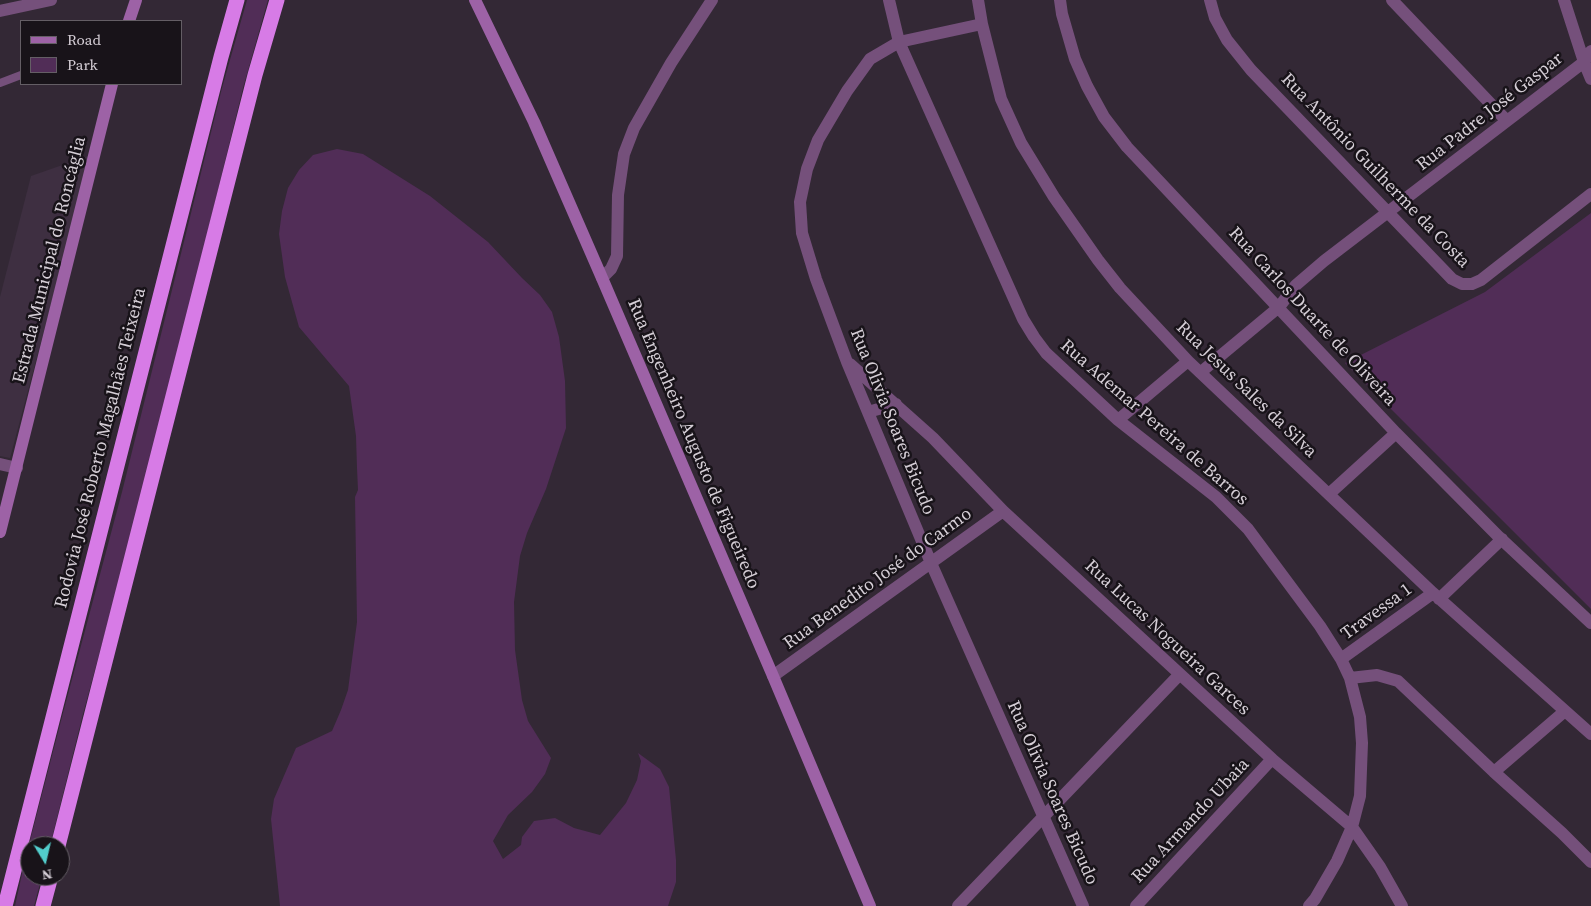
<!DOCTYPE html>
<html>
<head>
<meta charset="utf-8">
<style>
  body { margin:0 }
  #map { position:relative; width:1591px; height:906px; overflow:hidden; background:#332835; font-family:"Source Serif 4",serif }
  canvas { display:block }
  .legend { position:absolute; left:20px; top:20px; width:162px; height:65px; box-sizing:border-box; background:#181319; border:1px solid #645e65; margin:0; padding:6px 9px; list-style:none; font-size:15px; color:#d5ced6 }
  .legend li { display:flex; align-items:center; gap:10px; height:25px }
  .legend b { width:25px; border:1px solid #645e65 }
  .north { position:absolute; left:20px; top:836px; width:50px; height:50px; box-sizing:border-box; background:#181319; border:1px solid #645e65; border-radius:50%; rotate:171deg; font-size:14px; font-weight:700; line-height:20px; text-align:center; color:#d5ced6 }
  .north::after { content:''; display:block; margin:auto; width:18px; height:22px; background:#52cdcc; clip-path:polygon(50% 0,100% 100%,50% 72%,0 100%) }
</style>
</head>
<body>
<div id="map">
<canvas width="1591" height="906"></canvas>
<ul class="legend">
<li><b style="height:6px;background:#9d62a6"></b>Road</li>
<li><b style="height:14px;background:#512d57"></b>Park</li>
</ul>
<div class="north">N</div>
</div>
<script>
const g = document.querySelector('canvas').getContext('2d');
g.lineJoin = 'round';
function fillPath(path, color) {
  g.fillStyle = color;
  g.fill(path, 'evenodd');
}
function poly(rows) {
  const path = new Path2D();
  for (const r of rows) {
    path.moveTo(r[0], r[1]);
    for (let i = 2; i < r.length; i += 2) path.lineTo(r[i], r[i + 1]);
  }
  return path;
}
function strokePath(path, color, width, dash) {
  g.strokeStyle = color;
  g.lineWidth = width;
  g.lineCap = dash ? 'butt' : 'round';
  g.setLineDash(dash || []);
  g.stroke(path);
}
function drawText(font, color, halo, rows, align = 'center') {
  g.font = font + ' "Source Serif 4",serif';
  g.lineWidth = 5;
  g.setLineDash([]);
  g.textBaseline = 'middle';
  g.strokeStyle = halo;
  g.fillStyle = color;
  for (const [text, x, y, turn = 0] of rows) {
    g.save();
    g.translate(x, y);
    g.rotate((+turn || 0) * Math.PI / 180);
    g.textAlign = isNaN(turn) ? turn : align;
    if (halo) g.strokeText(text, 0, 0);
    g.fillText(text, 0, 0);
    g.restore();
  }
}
fillPath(poly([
  [91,155,10,458,0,456,0,297,31,176]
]), '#3e2f41');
fillPath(poly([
  [247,0,268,0,243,88,151,463,83,714,50,846,30,846,30,876,42,876,34,906,15,906,25,860,63,713,122,492,222,88],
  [337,149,363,154,430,196,488,242,522,278,540,295,552,312,559,337,565,381,566,428,546,489,527,533,520,556,514,602,515,650,522,700,528,721,551,758,545,774,532,792,508,815,493,841,503,859,521,845,522,837,534,821,555,818,574,828,600,835,626,803,637,780,641,761,638,753,660,769,669,787,676,860,676,882,668,906,280,906,271,819,274,799,296,748,332,731,341,710,348,690,357,622,355,497,358,490,357,468,356,436,349,386,299,327,285,277,279,234,282,211,288,188,299,170,313,155],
  [1591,213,1591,609,1345,363,1485,292]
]), '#512d57');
strokePath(poly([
  [0,83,21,75]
]), '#75507b', 8);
strokePath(poly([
  [889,0,899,42,1023,319,1034,337,1046,353,1118,420,1216,497,1248,529,1320,626,1341,659,1350,678,1360,717,1362,743,1360,796,1352,827,1337,861,1315,899,1309,906],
  [978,0,982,24,1001,99,1021,143,1054,197,1098,260,1120,288,1188,361,1433,593,1591,734],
  [1060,0,1062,14,1075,59,1087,86,1104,117,1127,147,1396,433,1499,537,1591,623],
  [1210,0,1215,18,1227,40,1251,70,1452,279,1462,284,1472,284,1481,280,1591,194],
  [1392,0,1507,121],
  [1564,0,1584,62,1591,79],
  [0,11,51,0],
  [982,24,899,42,870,59,847,91,818,140,807,169,800,202,802,233,816,279,847,362,931,563,1083,906],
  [602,278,611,269,617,256,618,195,624,154,634,128,671,63,712,0],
  [850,364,933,438,1003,511,1272,759,1352,827,1380,867,1402,906],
  [1201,372,1279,307,1296,285,1324,261,1584,62,1591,51],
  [868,412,896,404],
  [1118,420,1188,361],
  [0,464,17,468],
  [1329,494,1396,433],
  [1439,599,1502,539],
  [1341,659,1433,593],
  [773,676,1003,511],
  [1350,678,1377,675,1398,681,1494,772,1562,833,1591,862],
  [1494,772,1565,711],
  [958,906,1180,674],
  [1136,906,1272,759]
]), '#75507b', 12);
strokePath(poly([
  [475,0,534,122,602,278,773,676,870,906],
  [129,21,136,0],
  [0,532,112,84]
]), '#9d62a6', 12);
strokePath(poly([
  [58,846,255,75,277,0],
  [5,906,221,57,237,0],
  [43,906,51,876]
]), '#d77be6', 15);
drawText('18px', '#d5ced6', '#181319', [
  ["Rua Padre José Gaspar",1490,112,-38],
  ["Rua Antônio Guilherme da Costa",1375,171,46],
  ["Estrada Municipal do Roncáglia",50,260,-76],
  ["Rua Carlos Duarte de Oliveira",1312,317,47],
  ["Rua Jesus Sales da Silva",1246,390,44],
  ["Rua Olivia Soares Bicudo",892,422,68],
  ["Rua Ademar Pereira de Barros",1154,423,41],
  ["Rua Engenheiro Augusto de Figueiredo",693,444,67],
  ["Rodovia José Roberto Magalhães Teixeira",101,448,-76],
  ["Rua Benedito José do Carmo",878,579,-36],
  ["Travessa 1",1377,612,-36],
  ["Rua Lucas Nogueira Garces",1167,638,43],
  ["Rua Olivia Soares Bicudo",1052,793,66],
  ["Rua Armando Ubaia",1191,821,-47]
]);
</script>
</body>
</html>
